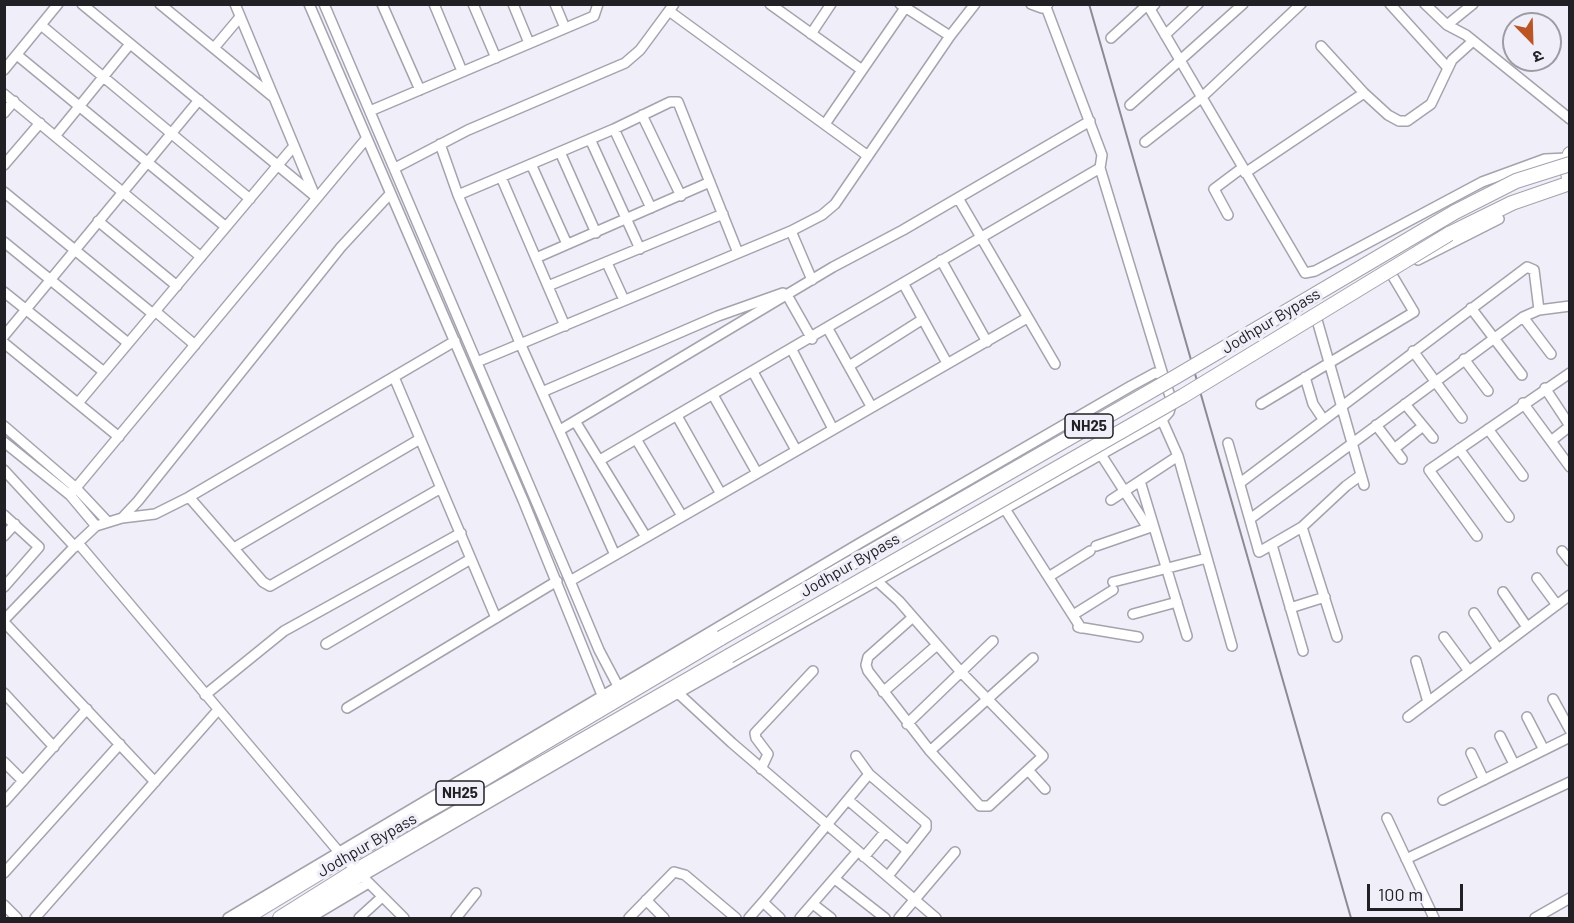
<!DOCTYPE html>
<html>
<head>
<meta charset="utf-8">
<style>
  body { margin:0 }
  #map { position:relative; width:1574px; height:923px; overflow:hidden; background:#efeef9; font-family:Barlow,"Noto Sans Devanagari",sans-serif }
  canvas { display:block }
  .frame { position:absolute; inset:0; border:6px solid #212024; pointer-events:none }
  .north { position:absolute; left:1502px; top:12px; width:60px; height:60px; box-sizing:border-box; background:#efeef9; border:2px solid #9d9ca4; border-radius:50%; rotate:157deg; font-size:16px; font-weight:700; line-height:24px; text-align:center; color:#212024 }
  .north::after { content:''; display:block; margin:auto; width:21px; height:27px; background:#bb5624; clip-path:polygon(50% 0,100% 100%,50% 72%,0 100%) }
  .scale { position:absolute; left:1367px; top:884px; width:96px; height:27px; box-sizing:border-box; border:3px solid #212024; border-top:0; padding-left:8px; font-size:18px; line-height:21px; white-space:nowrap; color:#212024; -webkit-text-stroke:4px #efeef9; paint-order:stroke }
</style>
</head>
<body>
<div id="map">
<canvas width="1574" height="923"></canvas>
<div class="frame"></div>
<div class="north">उ</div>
<div class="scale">100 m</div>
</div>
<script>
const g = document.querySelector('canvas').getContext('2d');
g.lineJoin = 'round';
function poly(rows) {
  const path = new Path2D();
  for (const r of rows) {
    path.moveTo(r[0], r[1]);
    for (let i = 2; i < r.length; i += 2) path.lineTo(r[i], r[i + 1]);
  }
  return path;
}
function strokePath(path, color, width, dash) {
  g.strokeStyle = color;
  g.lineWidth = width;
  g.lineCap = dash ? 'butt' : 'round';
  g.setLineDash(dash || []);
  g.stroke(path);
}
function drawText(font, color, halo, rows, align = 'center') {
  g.font = font + ' Barlow,sans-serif';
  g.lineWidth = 6;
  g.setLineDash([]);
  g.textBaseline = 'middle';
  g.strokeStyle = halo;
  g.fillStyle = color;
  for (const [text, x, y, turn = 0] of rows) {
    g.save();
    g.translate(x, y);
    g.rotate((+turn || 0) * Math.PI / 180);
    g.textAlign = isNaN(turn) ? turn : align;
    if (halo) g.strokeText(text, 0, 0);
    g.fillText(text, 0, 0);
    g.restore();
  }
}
const minor = poly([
  [82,4,316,197],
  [160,4,272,96],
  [235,4,315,196],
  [309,4,523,500,602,695],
  [324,4,570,581,599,650,618,686],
  [382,4,420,90],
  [434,4,462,71],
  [473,4,496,58],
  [513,4,529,43],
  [555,4,565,28],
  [770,4,862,70],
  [900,4,950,36],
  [1031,4,1042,8,1048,4],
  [1155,4,1150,9,1305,273,1315,271,1482,182,1545,159,1567,158],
  [1390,4,1448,68],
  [1425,4,1447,25,1466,35,1570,119],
  [1046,7,1102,155,1100,168,1163,375],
  [669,11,868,156],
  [41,25,250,199],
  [1447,25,1473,4],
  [811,34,831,4],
  [1165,35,1198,4],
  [1111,38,1146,6],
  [1321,46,1364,93,1388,115,1399,121,1407,121,1431,104,1452,60,1473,41],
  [214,48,240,17],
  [17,55,226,227],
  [4,70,58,4],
  [4,94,201,257],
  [1130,105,1243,4],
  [370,111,594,16,598,4],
  [4,113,14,101],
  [642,115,681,196],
  [825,124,905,8],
  [614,129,651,208],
  [56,135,130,44],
  [590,139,640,249],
  [1145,142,1201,98,1301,4],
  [440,144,458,195,520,343,615,555],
  [560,152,596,233],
  [531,164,567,244],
  [4,165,40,123],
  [395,168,468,130,625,63,640,50,674,4],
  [1245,173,1364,93],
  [501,177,565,326],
  [4,192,153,314],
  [390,194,341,247,138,501,122,518,96,526,78,543,344,858,404,918],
  [458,195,614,129,670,102,678,102,738,253],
  [958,198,1055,364],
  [1228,215,1214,189,1242,168],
  [98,221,177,286],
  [791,231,812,280],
  [4,242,128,343],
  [536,258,710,182],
  [941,260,987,342],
  [1418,260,1499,219],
  [607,263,624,300],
  [903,283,947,363],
  [548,286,723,214],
  [4,292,104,372],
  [787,295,812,339],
  [1471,308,1522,375],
  [155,311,195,345],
  [1523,317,1551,354],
  [1317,320,1364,485],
  [828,329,871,406],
  [4,336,199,100],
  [4,343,119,437],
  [792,350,833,429],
  [1413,351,1462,418],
  [1464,359,1488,391],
  [477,362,791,231,822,215,835,204,950,36,975,4],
  [849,366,923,319],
  [753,372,796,450],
  [394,377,496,618],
  [1305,377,1313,404,1323,419],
  [1545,388,1570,426],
  [542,392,718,316,783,293],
  [713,395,757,473],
  [78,403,294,146],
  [1523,403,1570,467],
  [1261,404,1414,312,1392,275],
  [1405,404,1433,438],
  [677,416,721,494],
  [1162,420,1178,456,1232,646],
  [575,421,646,537],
  [1376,425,1402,459],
  [4,426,76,488,108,522],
  [1488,429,1523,476],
  [560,430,833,267,903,230,1090,121],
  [636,439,682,516],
  [1551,441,1570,426],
  [4,442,70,495,96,526],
  [1228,443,1259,552,1302,527,1346,486,1361,475],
  [1394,449,1423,426],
  [1459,449,1509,517],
  [1100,453,1148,528],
  [600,460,1100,168],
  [4,470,75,547],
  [1140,481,1187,636],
  [1240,483,1527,267,1534,270,1539,310],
  [70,495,366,139],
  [189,497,263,582,270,586,441,488],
  [1111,500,1178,456],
  [1005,509,1081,628],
  [4,515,39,547,4,587],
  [122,518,155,514,189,497,455,341],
  [1250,519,1523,317,1539,310,1570,306],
  [1302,527,1337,637],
  [4,536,15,524],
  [1477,536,1429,470,1570,373],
  [1272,545,1303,651],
  [1096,546,1151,527],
  [234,548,420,439],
  [1562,551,1570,561],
  [1050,576,1090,551],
  [1537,578,1557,605],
  [570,581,1027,318],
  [877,581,899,601,961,672,1043,756,989,806,980,806,930,751,868,671,866,665,868,657,913,617],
  [1113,582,1207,558],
  [1503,592,1527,627],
  [1290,608,1325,597],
  [1474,613,1498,649],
  [1133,614,1177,602],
  [1073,615,1113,590],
  [4,620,78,543],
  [4,622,155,782],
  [1078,627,1138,637],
  [1444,637,1469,671],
  [326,644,469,560],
  [1416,661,1428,702],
  [883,692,937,645],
  [4,693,54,747],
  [678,693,732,743,936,918],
  [205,695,284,631,461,533],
  [1553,699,1570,730],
  [347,708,557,581],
  [1408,717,1570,595],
  [1527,717,1544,750],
  [907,724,993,641],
  [1500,736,1514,764],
  [930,751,1033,658],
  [1471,753,1484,780],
  [856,756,869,774,926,823,926,828,888,876],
  [4,762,23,781],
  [761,769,768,754,756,738,755,733,813,671],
  [1028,770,1045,789],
  [848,800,908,851],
  [1443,800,1570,737],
  [4,802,87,709],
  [1387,818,1434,918],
  [864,857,885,832],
  [1406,859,1570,782],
  [4,873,120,744],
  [835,879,885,918],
  [646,900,664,918],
  [813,904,831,918],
  [4,905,17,918],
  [35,918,218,710],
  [228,918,860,543,1131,386,1155,373,1163,375,1172,402,1169,412,1162,420,678,693,361,877,296,918],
  [310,918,367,884],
  [359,918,382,897],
  [456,918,476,893],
  [629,918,674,872,685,875,736,918],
  [749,918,763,902],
  [780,918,763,902,869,774],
  [800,918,858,851],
  [899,918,955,852],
  [1535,918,1570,898]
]);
const highway = poly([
  [1570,154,1566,166,1570,181],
  [1449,234,1512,203,1570,183],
  [245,918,344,858,470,787,721,638],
  [280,918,355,871,729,656]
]);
strokePath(minor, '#a4a3ae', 12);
strokePath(highway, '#a4a3ae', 16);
strokePath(minor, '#fff', 9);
strokePath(highway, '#fff', 14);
strokePath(poly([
  [1089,4,1351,918]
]), '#8c8b93', 2);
const highwayBridge = poly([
  [721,638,1177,376,1455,212,1516,181,1570,164],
  [729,656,1183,396,1449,234]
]);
strokePath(highwayBridge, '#a4a3ae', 16, []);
strokePath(highwayBridge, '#fff', 14);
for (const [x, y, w] of [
  [1089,426,48],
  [460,793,48]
]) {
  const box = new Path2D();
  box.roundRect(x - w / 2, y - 12, w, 24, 4.5);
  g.fillStyle = '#efeef9';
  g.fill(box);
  strokePath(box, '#212024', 1.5);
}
drawText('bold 15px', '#212024', null, [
  ["NH25",1089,426],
  ["NH25",460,793]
]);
drawText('16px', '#212024', '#efeef9', [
  ["Jodhpur Bypass",1271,321,-31],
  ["Jodhpur Bypass",850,565,-30],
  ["Jodhpur Bypass",367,845,-30]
]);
</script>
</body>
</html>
